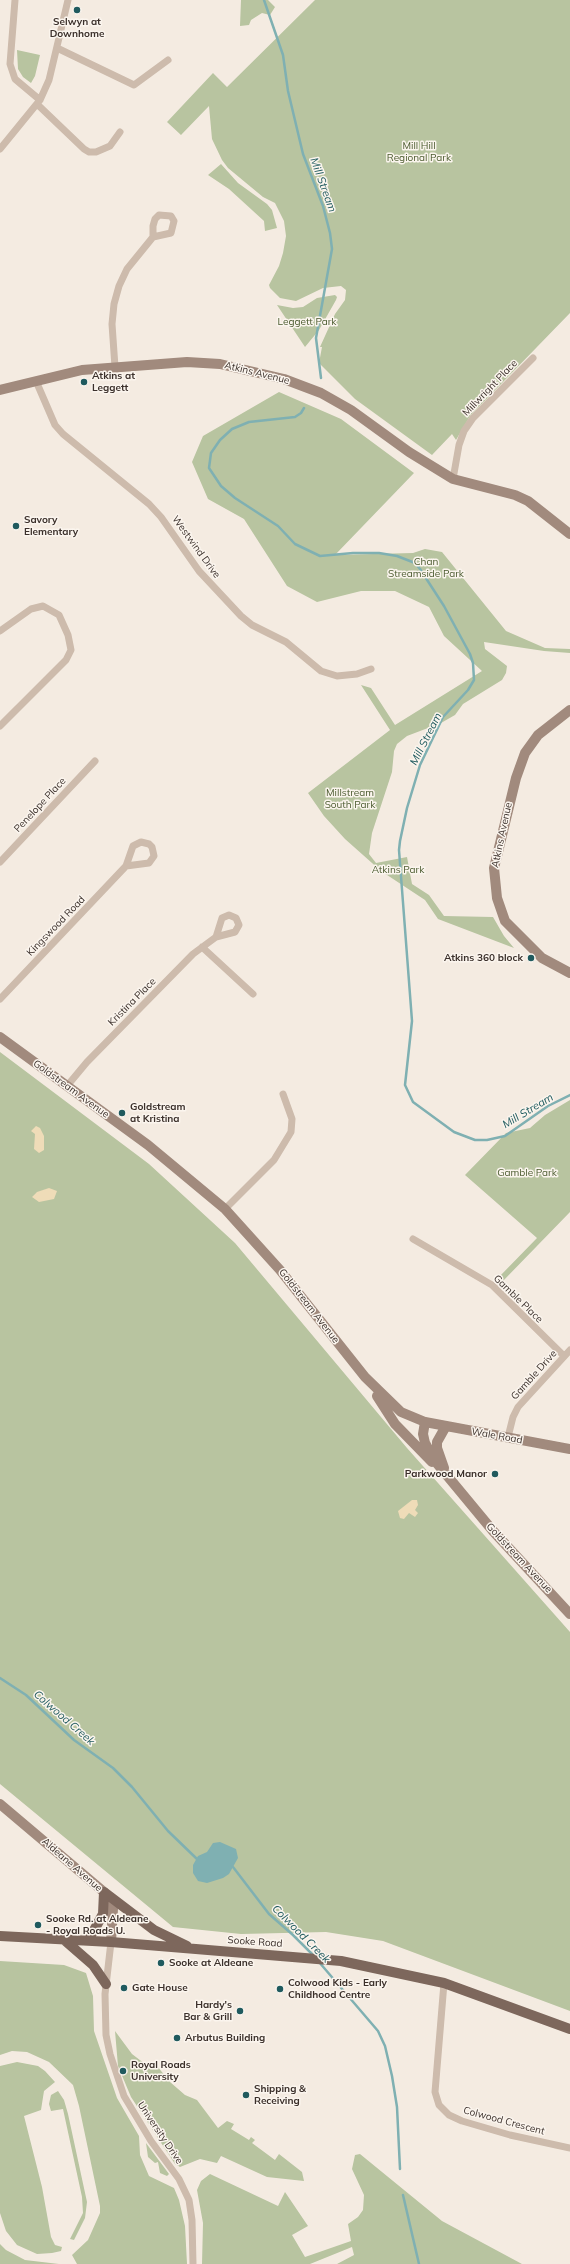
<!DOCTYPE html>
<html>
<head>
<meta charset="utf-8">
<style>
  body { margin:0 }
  canvas { display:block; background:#f4ebe1 }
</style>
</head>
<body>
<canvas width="570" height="2264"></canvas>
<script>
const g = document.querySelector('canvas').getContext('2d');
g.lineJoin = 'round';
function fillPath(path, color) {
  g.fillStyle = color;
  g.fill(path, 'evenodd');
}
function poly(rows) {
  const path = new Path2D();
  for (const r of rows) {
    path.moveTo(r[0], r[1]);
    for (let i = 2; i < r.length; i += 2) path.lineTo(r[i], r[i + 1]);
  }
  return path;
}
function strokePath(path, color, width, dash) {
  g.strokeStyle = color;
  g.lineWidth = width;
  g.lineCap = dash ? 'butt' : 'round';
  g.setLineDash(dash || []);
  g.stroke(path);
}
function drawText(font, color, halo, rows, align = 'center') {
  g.font = font + ' Mulish,sans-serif';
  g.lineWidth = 3;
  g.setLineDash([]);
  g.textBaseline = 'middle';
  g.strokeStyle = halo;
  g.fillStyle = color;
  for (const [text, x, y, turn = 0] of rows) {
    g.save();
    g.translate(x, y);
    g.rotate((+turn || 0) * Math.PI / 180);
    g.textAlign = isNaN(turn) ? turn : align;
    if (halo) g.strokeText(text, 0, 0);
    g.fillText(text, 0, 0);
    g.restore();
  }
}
fillPath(poly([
  [241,0,268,0,275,7,270,15,262,13,251,20,249,25,240,26],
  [315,0,570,0,570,313,470,416,456,440,452,434,432,455,355,399,319,363,322,347,320,347,335,314,345,300,346,290,341,286,323,288,296,301,280,298,270,288,269,285,279,266,283,253,286,236,284,221,275,203,263,197,228,168,222,160,212,139,209,106,181,135,167,122,213,73,227,87],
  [17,50,40,55,35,76,31,83,23,77,18,69],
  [221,164,238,183,267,204,272,210,277,228,265,231,264,221,229,189,208,175],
  [335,295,337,297,336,300,319,330,305,347,277,305,293,308,303,307,317,298],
  [279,392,341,419,414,473,335,555,413,553,425,549,442,552,506,631,545,648,570,649,570,653,544,651,484,642,485,649,507,666,506,673,502,680,463,704,455,715,441,723,407,736,397,744,394,751,392,772,372,833,369,854,376,863,407,857,412,884,429,895,444,916,493,917,504,936,514,948,438,919,425,900,381,871,345,839,324,816,308,793,390,730,361,685,371,688,395,725,482,671,444,636,429,607,395,591,361,591,317,602,287,586,244,519,208,499,192,462,203,436],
  [0,1052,149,1164,235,1243,407,1448,570,1632,570,2011,383,1941,326,1932,241,1934,173,1927,0,1784],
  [570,1100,570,1212,503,1281,499,1277,537,1238,465,1175,506,1133,530,1128,545,1115],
  [0,1961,64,1965,86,1973,93,1996,94,2031,117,2098,139,2136,140,2155,149,2176,174,2188,179,2200,185,2226,187,2264,77,2264,72,2255,88,2240,100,2213,100,2206,79,2106,73,2085,49,2062,27,2052,12,2051,0,2055],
  [115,2031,132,2054,145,2064,157,2066,170,2082,185,2095,197,2100,218,2128,227,2121,234,2124,231,2129,249,2140,251,2137,255,2140,252,2143,275,2160,279,2154,302,2172,304,2181,267,2177,221,2156,217,2163,200,2159,180,2167,175,2164,131,2097,118,2066],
  [17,2062,38,2066,45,2071,55,2082,44,2091,41,2110,24,2116,42,2187,51,2237,55,2245,62,2247,61,2251,52,2253,37,2254,17,2245,6,2231,0,2213,0,2066],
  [58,2091,64,2100,68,2114,87,2202,85,2218,74,2240,70,2239,83,2213,82,2197,63,2109,51,2111,49,2104,51,2095],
  [146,2143,169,2174,167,2176,160,2173,158,2162,155,2163,148,2157],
  [360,2154,442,2221,522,2264,337,2264,354,2255,352,2247,310,2264,202,2264,203,2223,197,2190,201,2181,210,2174,278,2206,285,2192,308,2226,292,2235,305,2257,351,2241,348,2224,358,2217,363,2210,364,2195,352,2169,355,2155],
  [0,2244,6,2250,25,2260,59,2264,0,2264]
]), '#b8c4a0');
fillPath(poly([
  [36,1126,40,1128,44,1136,44,1150,39,1153,34,1149,35,1134,31,1131],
  [49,1188,57,1191,54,1199,39,1202,32,1197,37,1192],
  [412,1500,417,1500,418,1505,415,1510,418,1513,415,1517,409,1513,404,1519,400,1518,398,1511]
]), '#efdcb8');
fillPath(poly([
  [220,1842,236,1849,238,1858,229,1874,223,1878,207,1883,198,1881,193,1873,193,1865,198,1856,207,1852,213,1843]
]), '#7fb0b2');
strokePath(poly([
  [264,0,283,55,288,91,303,154,323,206,330,233,332,249,316,338,321,378],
  [304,408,301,413,295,417,249,422,232,429,220,440,211,453,209,468,221,486,235,498,278,526,295,544,320,556,353,553,379,553,397,556,415,563,420,569,444,606,470,654,473,663,474,680,468,690,443,717,420,765,407,808,400,841,399,850,412,1021,405,1085,413,1102,454,1132,475,1140,487,1140,505,1136,548,1106,570,1095],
  [0,1678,26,1695,74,1740,113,1768,132,1787,168,1831,197,1859],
  [233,1867,269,1914,293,1935,313,1955],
  [319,1962,378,2031,385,2046,392,2076,397,2107,400,2169],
  [403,2195,419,2264]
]), '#7fb0b2', 2.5);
strokePath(poly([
  [15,0,10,64,15,79,40,100],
  [57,48,134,85,168,60],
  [38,105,84,149,89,152,96,152,110,146,120,132],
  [0,149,40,100,49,80,68,0],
  [115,367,112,324,114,304,119,286,127,269,153,237,171,233,174,221,171,216,159,215,155,219,153,226,153,237],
  [36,381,55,425,63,434,149,504,161,517,199,571,241,616,252,625,286,642,321,671,337,676,357,674,371,669],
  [453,479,459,445,464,431,473,418,533,358],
  [0,631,31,609,43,606,59,615,68,635,71,650,66,660,0,726],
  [0,862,95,761],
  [202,947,253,994],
  [0,999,126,866,133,846,141,842,149,844,152,847,154,856,149,863,126,866],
  [67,1086,87,1062,193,954,216,937,235,932,239,925,236,918,229,915,222,918,216,937],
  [225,1209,274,1160,291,1132,292,1119,283,1094],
  [413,1239,492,1285,564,1356],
  [508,1437,513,1417,518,1407,570,1350],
  [111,1942,105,1994,106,2035,110,2054,124,2096,151,2141,179,2179,189,2200,192,2220,193,2264],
  [444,1983,435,2092,439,2105,449,2115,462,2121,510,2135,570,2148]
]), '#cdbbac', 7);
strokePath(poly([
  [0,390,82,370,187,362,220,364,284,379,321,393,351,410,409,452,453,479,515,495,528,501,570,534],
  [570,710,538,735,525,753,516,778,494,868,497,898,505,921,542,958,570,973],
  [0,1037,148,1145,225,1209,280,1270,365,1377,401,1412,425,1422,570,1449],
  [377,1396,395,1424,432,1462],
  [425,1422,423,1434,425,1443,435,1461,493,1531,570,1614],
  [444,1468,437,1448,437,1442,446,1426],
  [0,1804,104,1892,113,1909,111,1942]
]), '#a18a7d', 10);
strokePath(poly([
  [104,1892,154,1930,187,1946],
  [0,1936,111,1942,341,1961,444,1983,570,2029],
  [62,1938,93,1965,106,1984],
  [85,1940,93,1932,103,1914,104,1892]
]), '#7d675c', 10);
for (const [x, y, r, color] of [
  [77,10,4,"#1f5a5e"],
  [84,382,4,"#1f5a5e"],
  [16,526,4,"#1f5a5e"],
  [531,958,4,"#1f5a5e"],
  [122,1113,4,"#1f5a5e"],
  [495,1474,4,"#1f5a5e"],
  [38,1925,4,"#1f5a5e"],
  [161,1963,4,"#1f5a5e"],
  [124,1988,4,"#1f5a5e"],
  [280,1989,4,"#1f5a5e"],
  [240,2011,4,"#1f5a5e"],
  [177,2038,4,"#1f5a5e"],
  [123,2071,4,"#1f5a5e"],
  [246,2095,4,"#1f5a5e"]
]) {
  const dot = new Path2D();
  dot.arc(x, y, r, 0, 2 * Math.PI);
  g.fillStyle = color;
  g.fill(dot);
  strokePath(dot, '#fbf5ee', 1.5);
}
drawText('bold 10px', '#3b302b', '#fbf5ee', [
  ["Selwyn at",77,22,"center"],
  ["Downhome",77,34,"center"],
  ["Atkins at",92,376],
  ["Leggett",92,388],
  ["Savory",24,520],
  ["Elementary",24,532],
  ["Atkins 360 block",523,958,"right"],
  ["Goldstream",130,1107],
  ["at Kristina",130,1119],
  ["Parkwood Manor",487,1474,"right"],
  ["Sooke Rd. at Aldeane",46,1919],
  ["- Royal Roads U.",46,1931],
  ["Sooke at Aldeane",169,1963],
  ["Colwood Kids - Early",288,1983],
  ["Childhood Centre",288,1995],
  ["Gate House",132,1988],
  ["Hardy's",232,2005,"right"],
  ["Bar & Grill",232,2017,"right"],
  ["Arbutus Building",185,2038],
  ["Royal Roads",131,2065],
  ["University",131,2077],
  ["Shipping &",254,2089],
  ["Receiving",254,2101]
], 'left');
drawText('10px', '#4a5a2e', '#fbf5ee', [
  ["Mill Hill",419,146],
  ["Regional Park",419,158],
  ["Leggett Park",307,322],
  ["Chan",426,562],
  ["Streamside Park",426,574],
  ["Millstream",350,793],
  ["South Park",350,805],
  ["Atkins Park",398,870],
  ["Gamble Park",527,1173]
]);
drawText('10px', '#3b302b', '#fbf5ee', [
  ["Atkins Avenue",257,373,14],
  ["Millwright Place",490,388,-46],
  ["Westwind Drive",196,547,54],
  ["Penelope Place",40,805,-47],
  ["Atkins Avenue",502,835,-78],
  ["Kingswood Road",56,926,-46],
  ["Kristina Place",132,1002,-45],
  ["Goldstream Avenue",71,1089,36],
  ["Gamble Place",518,1299,44],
  ["Goldstream Avenue",309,1306,52],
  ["Gamble Drive",534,1375,-48],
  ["Wale Road",497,1436,10],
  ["Goldstream Avenue",519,1558,47],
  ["Aldeane Avenue",72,1865,41],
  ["Sooke Road",255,1942,4],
  ["Colwood Crescent",504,2121,15],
  ["University Drive",160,2133,56]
]);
drawText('italic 11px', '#1f5a5e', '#fbf5ee', [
  ["Mill Stream",323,185,70],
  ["Mill Stream",426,739,-63],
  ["Mill Stream",528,1111,-31],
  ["Colwood Creek",64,1718,41],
  ["Colwood Creek",301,1934,45]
]);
</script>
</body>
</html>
